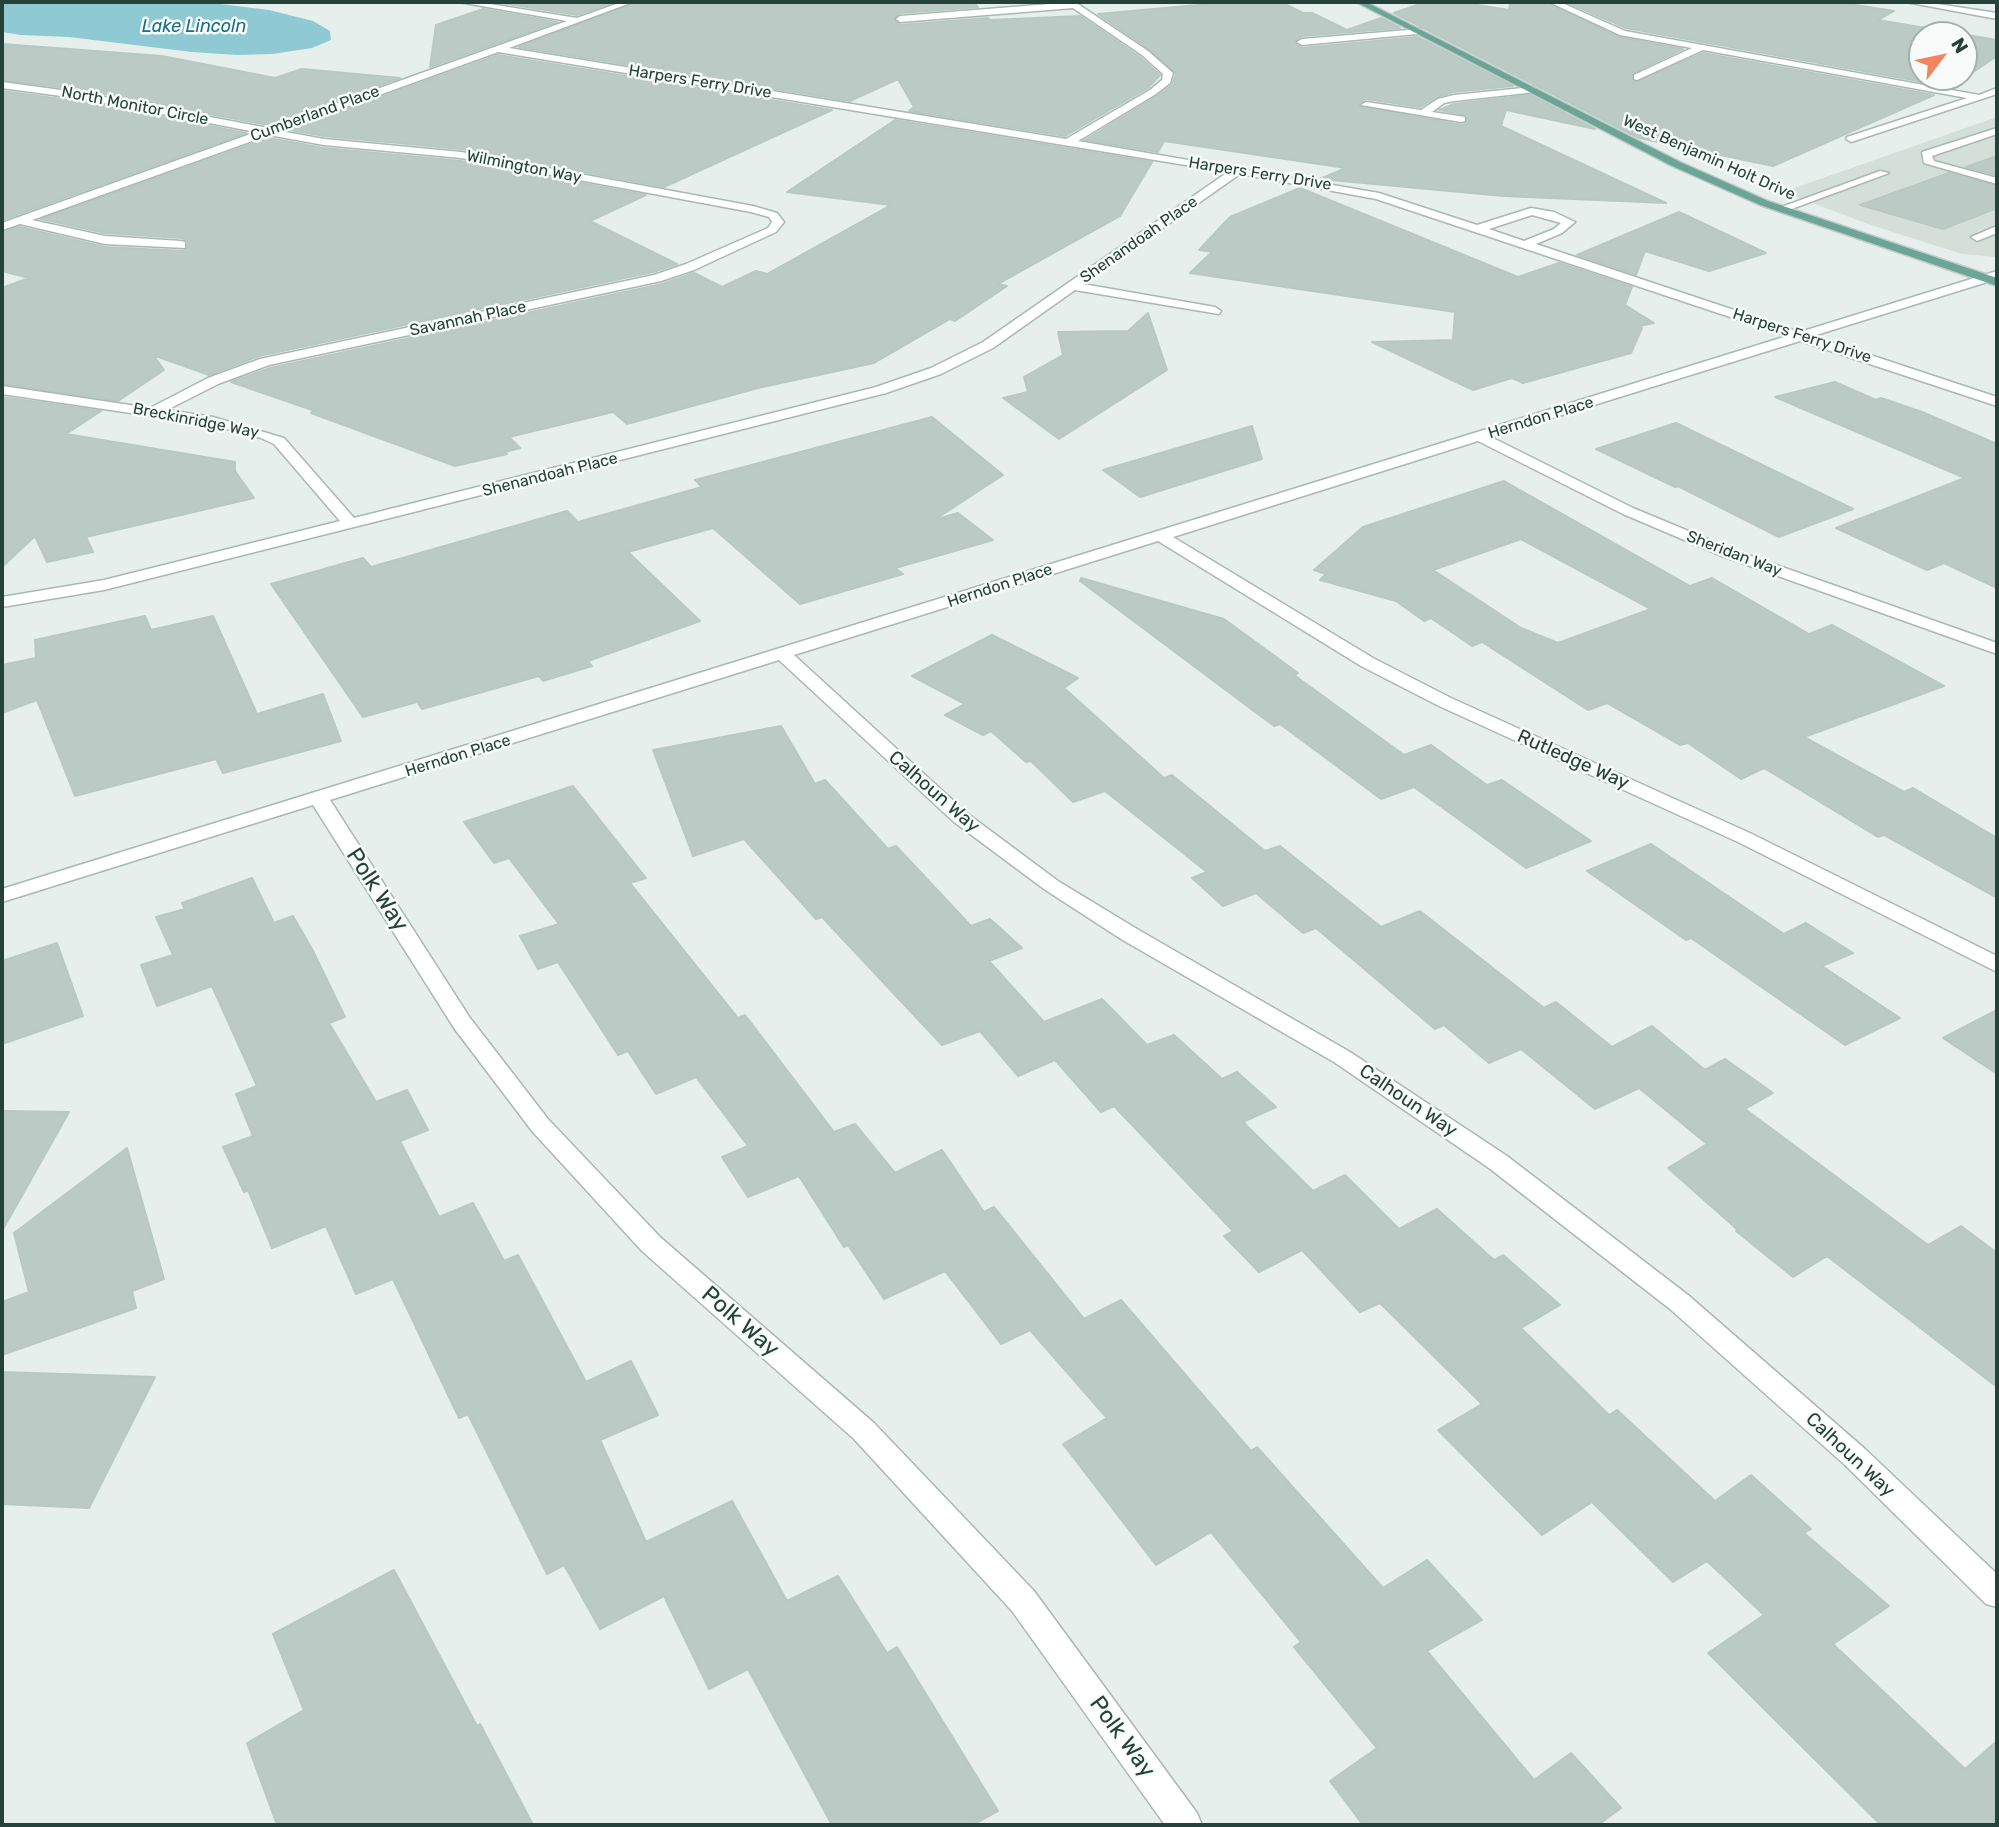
<!DOCTYPE html>
<html>
<head>
<meta charset="utf-8">
<style>
  body { margin:0 }
  #map { position:relative; width:1999px; height:1827px; overflow:hidden; background:#e6efeb; font-family:Rubik,sans-serif }
  canvas { display:block }
  .frame { position:absolute; inset:0; border:4px solid #24423a; pointer-events:none }
  .north { position:absolute; left:1908px; top:21px; width:70px; height:70px; box-sizing:border-box; background:#f7fbf9; border:2px solid #a3b1ad; border-radius:50%; rotate:58deg; font-size:19px; font-weight:700; line-height:28px; text-align:center; color:#24423a }
  .north::after { content:''; display:block; margin:auto; width:24px; height:32px; background:#f4845f; clip-path:polygon(50% 0,100% 100%,50% 72%,0 100%) }
</style>
</head>
<body>
<div id="map">
<canvas width="1999" height="1827"></canvas>
<div class="frame"></div>
<div class="north">N</div>
</div>
<script>
const g = document.querySelector('canvas').getContext('2d');
g.lineJoin = 'round';
function fillPath(path, color) {
  g.fillStyle = color;
  g.fill(path, 'evenodd');
}
function poly(rows) {
  const path = new Path2D();
  for (const r of rows) {
    path.moveTo(r[0], r[1]);
    for (let i = 2; i < r.length; i += 2) path.lineTo(r[i], r[i + 1]);
  }
  return path;
}
function strokePath(path, color, width, dash) {
  g.strokeStyle = color;
  g.lineWidth = width;
  g.lineCap = dash ? 'butt' : 'round';
  g.setLineDash(dash || []);
  g.stroke(path);
}
function drawText(font, color, halo, rows, align = 'center') {
  g.font = font + ' Rubik,sans-serif';
  g.lineWidth = 5;
  g.setLineDash([]);
  g.textBaseline = 'middle';
  g.strokeStyle = halo;
  g.fillStyle = color;
  for (const [text, x, y, turn = 0] of rows) {
    g.save();
    g.translate(x, y);
    g.rotate((+turn || 0) * Math.PI / 180);
    g.textAlign = isNaN(turn) ? turn : align;
    if (halo) g.strokeText(text, 0, 0);
    g.fillText(text, 0, 0);
    g.restore();
  }
}
fillPath(poly([
  [1997,117,1997,257,1962,254,1871,225,1783,192]
]), '#d4dfda');
fillPath(poly([
  [2,2,212,3,269,10,313,21,330,31,331,40,312,48,272,54,237,55,192,52,69,37,21,35,2,32]
]), '#8ec9d4');
const building = poly([
  [505,2,615,2,577,15,501,3,505,2],
  [636,2,973,2,978,7,900,13,893,19,900,25,988,18,990,20,1080,16,1140,57,1160,75,1148,88,1065,136,909,111,914,107,898,79,850,101,519,47,636,2],
  [1231,2,1281,2,1303,13,1312,13,1347,30,1381,18,1400,28,1302,36,1295,43,1302,48,1417,37,1513,86,1453,92,1437,97,1420,107,1366,99,1360,103,1359,106,1462,125,1467,123,1467,115,1439,110,1454,104,1530,95,1595,129,1506,110,1501,126,1666,203,1503,196,1320,179,1346,168,1164,141,1158,152,1085,140,1157,96,1172,85,1176,74,1149,49,1098,14,1231,2],
  [1426,2,1471,4,1509,10,1510,2,1547,2,1619,37,1683,49,1633,73,1632,81,1636,82,1703,53,1934,95,1773,166,1639,138,1394,13,1426,2],
  [1566,2,1837,2,1894,11,1878,20,1997,40,1997,56,1951,87,1626,28,1566,2],
  [1922,35,1964,35,1964,77,1922,77,1922,35],
  [483,9,557,22,430,67,436,25,483,9],
  [2,44,162,56,275,78,302,69,400,78,268,125,83,90,2,80,2,44],
  [498,55,832,110,664,187,461,149,324,136,290,130,498,55],
  [2,91,83,102,246,133,2,220,2,91],
  [895,120,1152,162,1120,216,998,284,1007,286,955,321,950,319,874,363,758,388,627,424,613,412,509,437,520,448,505,452,507,454,455,466,311,413,315,411,231,382,270,368,662,284,694,273,722,287,756,271,767,274,891,205,787,192,895,120],
  [269,138,324,148,461,161,646,195,590,221,677,264,653,272,259,356,209,375,153,355,164,370,118,401,2,384,2,288,29,278,2,271,2,232,20,227,105,247,185,251,188,242,182,238,105,233,41,219,269,138],
  [1997,156,1997,175,1966,167,1997,156],
  [1949,173,1997,186,1997,208,1943,229,1860,205,1949,173],
  [1300,188,1518,277,1559,263,1632,287,1625,305,1654,323,1639,326,1642,328,1631,353,1523,383,1512,378,1473,390,1372,342,1453,340,1455,312,1190,273,1212,252,1199,250,1230,217,1300,188],
  [1679,212,1766,253,1709,271,1645,251,1636,275,1577,255,1679,212],
  [1148,313,1167,370,1059,439,1003,398,1028,392,1024,377,1063,355,1058,332,1128,331,1148,313],
  [1835,382,1876,400,1881,398,1922,412,1997,444,1997,588,1944,563,1927,570,1836,528,1965,478,1775,397,1835,382],
  [2,397,101,411,66,434,235,462,235,471,254,498,86,537,93,552,47,562,35,536,2,567,2,397],
  [932,417,1003,475,934,520,958,513,993,540,895,568,903,574,800,604,713,528,628,552,700,621,588,661,592,666,543,681,539,676,422,709,417,702,363,717,271,584,363,558,371,567,567,511,578,522,702,487,695,480,932,417],
  [1676,423,1853,509,1779,537,1678,486,1675,487,1596,449,1676,423],
  [1252,426,1262,459,1140,497,1103,470,1252,426],
  [1504,481,1690,586,1712,578,1809,634,1832,625,1944,686,1804,737,1904,792,1913,788,1997,838,1997,898,1884,835,1878,837,1764,768,1741,779,1688,743,1680,745,1607,703,1588,710,1482,642,1472,646,1431,618,1424,621,1396,601,1320,580,1326,574,1314,570,1363,527,1504,481],
  [1521,539,1651,609,1558,643,1521,628,1433,570,1521,539],
  [1081,578,1224,619,1298,673,1294,675,1404,755,1431,745,1487,785,1502,780,1591,841,1526,868,1414,787,1381,799,1280,724,1274,726,1080,581,1081,578],
  [145,616,151,630,213,616,257,714,323,694,341,741,223,773,216,759,75,796,37,700,2,713,2,665,36,658,35,640,145,616],
  [992,635,1078,678,1064,688,1164,778,1172,775,1265,851,1280,846,1381,927,1420,911,1544,1008,1556,1002,1612,1047,1652,1026,1705,1070,1725,1059,1773,1093,1745,1109,1928,1245,1961,1226,1997,1253,1997,1387,1827,1256,1793,1277,1736,1231,1738,1230,1668,1168,1707,1144,1639,1088,1595,1109,1521,1049,1489,1063,1444,1025,1435,1029,1316,928,1303,933,1256,893,1223,906,1192,878,1207,872,1105,791,1073,802,1031,761,1026,762,991,731,983,735,945,715,965,704,912,676,992,635],
  [781,726,815,784,825,780,888,849,896,846,971,926,990,919,1022,948,989,961,1044,1022,1102,999,1147,1045,1174,1035,1222,1079,1237,1072,1276,1107,1243,1122,1313,1191,1345,1175,1399,1229,1437,1209,1494,1260,1503,1255,1560,1305,1521,1328,1609,1415,1617,1410,1715,1501,1751,1475,1811,1529,1804,1533,1889,1606,1833,1644,1965,1769,1997,1741,1997,1825,1881,1825,1708,1653,1764,1615,1707,1561,1673,1582,1592,1502,1542,1535,1438,1430,1482,1404,1380,1303,1360,1312,1302,1250,1259,1272,1224,1236,1233,1231,1114,1106,1101,1112,1055,1060,1018,1076,980,1031,942,1045,822,917,816,919,744,839,693,856,653,750,781,726],
  [573,786,646,878,630,883,738,1018,745,1015,834,1132,855,1124,895,1173,942,1150,984,1212,994,1207,1084,1319,1121,1300,1251,1451,1257,1447,1383,1588,1427,1560,1482,1620,1427,1651,1534,1780,1571,1753,1621,1808,1598,1825,1363,1825,1330,1781,1377,1748,1294,1647,1301,1642,1211,1532,1156,1565,1063,1444,1107,1418,1030,1330,1001,1344,945,1271,884,1299,848,1245,844,1247,799,1176,748,1197,722,1157,748,1146,696,1077,656,1094,628,1051,618,1055,558,962,538,969,520,936,559,924,509,858,494,863,464,822,573,786],
  [1651,844,1784,934,1806,923,1853,953,1822,966,1900,1018,1845,1045,1691,938,1686,940,1587,871,1651,844],
  [252,878,274,923,293,916,313,951,345,1017,329,1023,376,1102,407,1090,428,1130,400,1141,439,1217,473,1203,504,1261,518,1255,586,1382,631,1361,658,1415,600,1440,646,1542,732,1501,787,1601,838,1576,887,1653,897,1647,998,1811,973,1825,832,1825,748,1669,709,1689,664,1596,600,1629,564,1565,547,1574,468,1414,459,1418,393,1279,356,1294,326,1226,272,1248,248,1190,244,1192,223,1147,253,1136,236,1094,257,1086,212,986,157,1006,141,965,173,955,156,917,185,909,182,903,252,878],
  [57,943,83,1016,2,1044,2,961,57,943],
  [1997,1010,1997,1074,1943,1038,1997,1010],
  [2,1111,69,1112,2,1231,2,1111],
  [127,1148,164,1279,132,1291,136,1308,2,1355,2,1302,29,1292,14,1233,127,1148],
  [2,1372,155,1377,89,1508,2,1504,2,1372],
  [394,1570,477,1726,480,1724,533,1825,277,1825,247,1743,304,1710,273,1634,394,1570]
]);
fillPath(building, '#bbcac4');
strokePath(building, '#b8c9c2', 2);
const minor = poly([
  [459,2,477,2,577,18,622,2,633,2,509,48,1066,139,1150,90,1162,80,1163,74,1142,55,1073,8,900,22,896,19,900,16,1075,2,1148,51,1173,73,1170,83,1156,94,1078,141,1379,193,1477,225,1531,208,1554,212,1575,222,1562,233,1536,244,1800,332,1997,271,1997,279,1813,336,1997,397,1997,406,1800,341,1491,437,1633,508,1734,550,1997,643,1997,654,1722,556,1623,514,1478,441,1173,537,1373,658,1451,698,1752,834,1997,956,1997,972,1738,842,1439,706,1361,666,1158,541,794,655,968,814,1058,881,1137,929,1350,1052,1507,1156,1688,1295,1865,1449,1997,1574,1997,1607,1986,1604,1845,1465,1670,1309,1489,1168,1334,1062,1121,939,1044,889,954,822,779,660,330,800,470,1018,548,1119,660,1237,874,1423,1034,1591,1197,1813,1202,1825,1165,1825,1012,1611,854,1439,642,1251,532,1131,454,1028,313,805,2,902,2,889,1787,336,1376,199,1240,174,1083,284,1215,307,1221,311,1219,314,1075,290,993,348,941,374,886,393,104,590,2,607,2,597,104,580,340,521,274,444,261,438,212,425,2,394,2,386,150,408,208,378,260,359,654,275,686,264,768,228,772,222,769,217,751,212,461,158,324,145,269,135,32,220,105,236,181,241,185,242,185,248,105,244,20,224,2,230,2,223,256,132,83,99,2,88,2,82,83,93,268,128,567,21,459,2],
  [498,52,1228,172,983,342,931,368,876,387,354,518,284,438,213,417,167,410,218,384,269,365,661,281,694,270,776,232,784,222,777,213,753,206,461,152,324,139,280,131,498,52],
  [1532,215,1561,223,1554,229,1524,241,1489,229,1532,215],
  [1549,2,1560,2,1625,31,1979,95,1997,88,1997,94,1851,142,1846,139,1847,137,1967,98,1703,50,1637,80,1634,79,1634,75,1692,48,1620,35,1549,2],
  [1906,2,1924,2,1997,13,1997,19,1906,2],
  [1420,29,1421,31,1417,34,1302,45,1297,42,1302,39,1420,29],
  [1533,87,1538,90,1536,92,1454,101,1444,103,1432,112,1465,117,1465,121,1461,122,1361,105,1366,102,1421,110,1438,99,1454,95,1533,87],
  [1997,128,1997,134,1932,156,1934,161,1997,178,1997,184,1924,163,1922,152,1997,128],
  [1880,171,1889,173,1786,211,1776,209,1880,171],
  [1997,226,1997,233,1977,241,1971,237,1997,226]
]);
const major = poly([
  [1356,2,1366,2,1680,162,1768,201,1997,278,1997,286,1760,205,1672,166,1356,2]
]);
strokePath(minor, '#a8b8b2', 3);
strokePath(major, '#c2cac8', 3);
fillPath(minor, '#fff');
fillPath(major, '#6aa596');
drawText('16px', '#24423a', '#f7fbf9', [
  ["Harpers Ferry Drive",700,82,9],
  ["North Monitor Circle",135,106,11],
  ["Cumberland Place",315,114,-20],
  ["West Benjamin Holt Drive",1709,158,24],
  ["Wilmington Way",524,167,11],
  ["Harpers Ferry Drive",1260,174,9],
  ["Shenandoah Place",1139,240,-35],
  ["Savannah Place",468,319,-12],
  ["Harpers Ferry Drive",1802,336,18],
  ["Herndon Place",1541,418,-17],
  ["Breckinridge Way",196,421,11],
  ["Shenandoah Place",550,475,-14],
  ["Sheridan Way",1734,554,21],
  ["Herndon Place",1000,586,-18],
  ["Herndon Place",458,756,-17]
]);
drawText('italic 18px', '#1c6f80', '#f7fbf9', [
  ["Lake Lincoln",194,27]
]);
drawText('19px', '#24423a', '#f7fbf9', [
  ["Rutledge Way",1573,760,24],
  ["Calhoun Way",934,792,41],
  ["Calhoun Way",1408,1101,34],
  ["Calhoun Way",1850,1455,43]
]);
drawText('23px', '#24423a', '#f7fbf9', [
  ["Polk Way",377,890,57],
  ["Polk Way",740,1322,41],
  ["Polk Way",1122,1737,54]
]);
</script>
</body>
</html>
